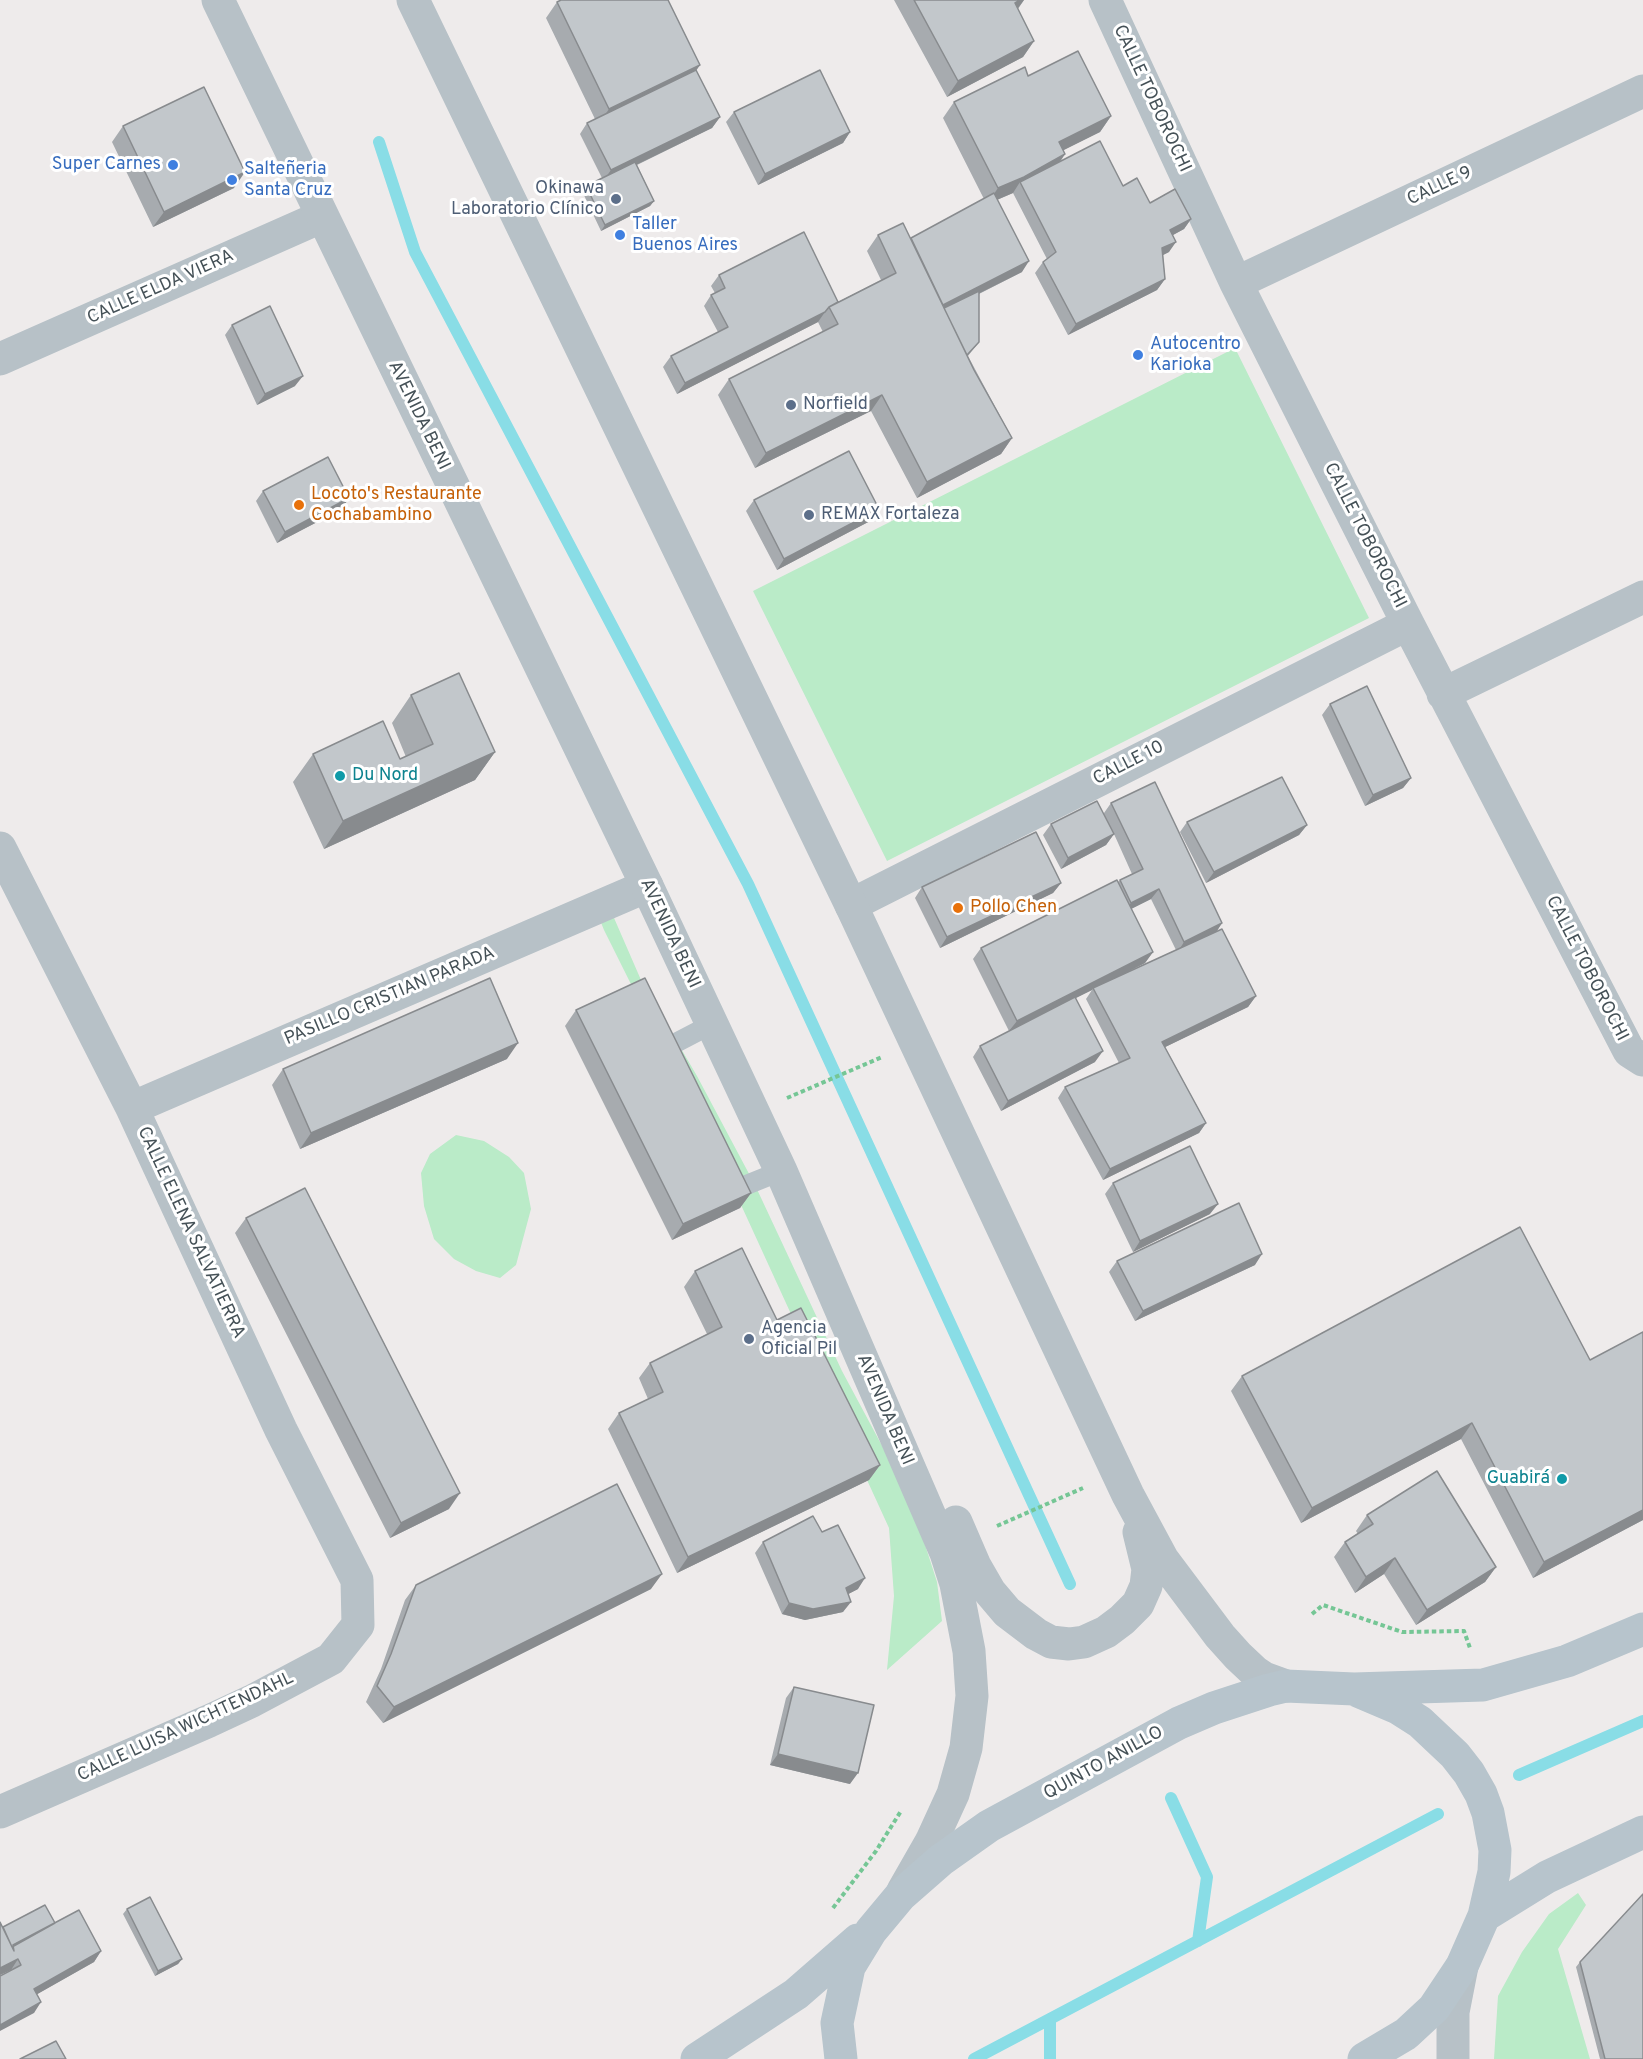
<!DOCTYPE html>
<html>
<head>
<meta charset="utf-8">
<style>
  body { margin:0 }
  canvas { display:block; background:#eeebeb }
</style>
</head>
<body>
<canvas width="1643" height="2059"></canvas>
<script>
const g = document.querySelector('canvas').getContext('2d');
g.lineJoin = 'round';
function fillPath(path, color) {
  g.fillStyle = color;
  g.fill(path, 'evenodd');
}
function poly(rows) {
  const path = new Path2D();
  for (const r of rows) {
    path.moveTo(r[0], r[1]);
    for (let i = 2; i < r.length; i += 2) path.lineTo(r[i], r[i + 1]);
  }
  return path;
}
function strokePath(path, color, width, dash) {
  g.strokeStyle = color;
  g.lineWidth = width;
  g.lineCap = dash ? 'butt' : 'round';
  g.setLineDash(dash || []);
  g.stroke(path);
}
function drawText(font, color, halo, rows, align = 'center') {
  g.font = font + ' Overpass,sans-serif';
  g.lineWidth = 6;
  g.setLineDash([]);
  g.textBaseline = 'middle';
  g.strokeStyle = halo;
  g.fillStyle = color;
  for (const [text, x, y, turn = 0] of rows) {
    g.save();
    g.translate(x, y);
    g.rotate((+turn || 0) * Math.PI / 180);
    g.textAlign = isNaN(turn) ? turn : align;
    if (halo) g.strokeText(text, 0, 0);
    g.fillText(text, 0, 0);
    g.restore();
  }
}
fillPath(poly([
  [1235,348,1369,618,887,861,753,591],
  [611,911,641,980,697,1076,755,1185,842,1371,910,1498,937,1582,942,1621,887,1670,894,1596,889,1528,742,1207,604,930,598,915],
  [456,1135,484,1141,509,1157,524,1173,531,1209,516,1265,500,1278,476,1271,454,1259,434,1239,424,1206,421,1173,430,1154],
  [1578,1893,1586,1905,1558,1949,1590,2059,1494,2059,1498,1996,1522,1952,1549,1914]
]), '#baebc8');
strokePath(poly([
  [379,142,415,252,748,884,1070,1584],
  [1519,1775,1643,1721],
  [1171,1798,1207,1877,1198,1941],
  [974,2059,1438,1814],
  [1050,2059,1050,2019]
]), '#89dde6', 12);
strokePath(poly([
  [787,1098,882,1057],
  [997,1526,1083,1488],
  [1312,1614,1323,1605,1402,1632,1464,1631,1470,1648],
  [833,1908,876,1851,901,1811]
]), '#75c695', 4, [4.5, 3]);
strokePath(poly([
  [655,1057,664,1049,712,1024],
  [724,1194,781,1171]
]), '#b7c1c7', 20);
strokePath(poly([
  [1105,0,1236,283,1408,624,1629,1051,1643,1060],
  [1236,283,1643,91],
  [0,359,321,217],
  [1443,694,1643,597],
  [0,848,132,1108,281,1430,357,1580,358,1625,331,1659,252,1701,209,1721,0,1812],
  [851,905,1408,624],
  [132,1108,647,886]
]), '#b7c1c7', 33);
strokePath(poly([
  [218,0,647,886,781,1171,946,1553,956,1584,969,1651,972,1696,966,1748,953,1794,931,1842,903,1891],
  [413,0,851,905,1128,1495,1163,1560,1220,1636,1238,1656,1255,1672,1264,1678,1286,1686],
  [956,1522,975,1566,990,1592,1007,1612,1036,1634,1051,1642,1069,1644,1084,1642,1106,1632,1122,1620,1138,1604,1146,1586,1148,1569,1139,1532],
  [1453,2059,1453,2012,1462,1966]
]), '#b7c1c7', 33);
strokePath(poly([
  [1358,1691,1398,1708,1420,1722,1455,1755,1469,1773,1481,1794,1488,1813,1495,1850,1494,1872,1484,1916,1462,1966,1434,2008,1406,2034,1364,2059],
  [1484,1916,1547,1877,1643,1832],
  [697,2059,796,1994,858,1940],
  [841,2059,837,2023,849,1967,871,1931,901,1895,941,1860,989,1826,1179,1723,1214,1708,1269,1690,1286,1686,1354,1689,1483,1685,1567,1661,1643,1629]
]), '#b7c4cc', 33);
fillPath(poly([
  [894,0,1024,0,1018,9,1034,41,1023,57,947,97],
  [557,2,700,65,696,70,720,117,712,128,637,165,654,201,650,206,601,231,582,191,586,186,602,178,580,134,587,123,595,119,546,18],
  [1028,76,1111,116,1100,132,1063,150,1065,154,1060,162,1123,186,1150,203,1191,219,1184,229,1173,235,1169,252,1163,255,1165,279,1157,290,1068,335,1035,273,1043,262,1047,259,1013,193,997,200,1022,272,979,294,979,342,968,356,1012,438,1001,454,917,498,871,411,755,468,718,395,729,379,823,332,818,322,677,394,663,367,671,356,718,332,704,306,711,295,715,293,711,286,719,275,838,302,881,280,867,251,878,235,911,238,984,199,943,118,954,102],
  [734,112,850,132,843,143,758,185,726,122],
  [123,126,234,188,153,227,112,142],
  [232,325,295,386,257,405,225,335],
  [263,491,342,509,277,543,256,501],
  [754,500,872,520,777,570,746,511],
  [411,695,495,752,475,780,324,849,293,782,313,754,400,759,406,757,392,723],
  [1330,704,1411,778,1403,788,1365,806,1322,715],
  [1111,803,1222,923,1216,932,1256,996,1248,1007,1165,1047,1206,1123,1199,1133,1103,1180,1058,1098,1065,1087,1119,1063,1086,999,1092,990,1076,998,1095,1062,1001,1111,973,1057,980,1046,1009,1031,973,959,981,948,1118,882,1120,880,1132,874,1114,834,1106,845,1061,869,1043,835,1051,824,1104,813],
  [1151,899,1176,950,1116,978,1145,963,1153,952,1131,909],
  [1187,822,1307,825,1299,835,1206,883,1180,832],
  [1061,883,1053,893,940,948,915,898,922,887],
  [576,1010,751,1193,740,1208,672,1240,565,1026],
  [507,1059,300,1149,272,1085,283,1069],
  [1113,1183,1210,1214,1133,1252,1105,1194],
  [246,1218,449,1509,390,1538,235,1233],
  [1117,1261,1255,1265,1135,1321,1109,1272],
  [695,1271,777,1320,880,1465,869,1480,677,1573,608,1429,619,1413,648,1399,639,1378,650,1363,707,1334,684,1287],
  [1643,1332,1643,1520,1533,1578,1461,1439,1301,1523,1231,1391,1242,1376,1590,1360],
  [1367,1515,1496,1567,1485,1582,1416,1625,1384,1574,1355,1593,1334,1557,1345,1542,1358,1534,1356,1531],
  [822,1532,858,1589,848,1594,843,1612,805,1620,782,1614,755,1553,763,1542],
  [416,1585,651,1589,383,1723,366,1702,381,1669,405,1600],
  [794,1687,850,1784,770,1765,786,1698],
  [127,1909,182,1959,178,1964,155,1976,123,1914],
  [0,1922,3,1927,55,1923,101,1951,94,1962,37,1994,34,2013,11,1970,0,1975],
  [1580,1962,1643,2059,1600,2059,1576,1967]
]), '#a7abaf');
fillPath(poly([
  [1020,0,1024,0,1015,12,1015,3],
  [1034,41,1023,57,947,97,958,81],
  [700,65,689,81,598,125,609,109],
  [1111,116,1100,132,1048,158,1059,142],
  [720,117,712,128,603,181,611,170],
  [850,132,843,143,758,185,765,174],
  [1065,154,1054,170,1020,182,1013,193,987,204,998,188],
  [245,172,234,188,153,227,164,212],
  [654,201,650,206,601,231,605,225],
  [1191,219,1184,229,1162,241,1170,230],
  [1176,242,1169,252,1155,259,1162,248],
  [1029,261,1022,272,936,315,939,307],
  [1165,279,1157,290,1068,335,1076,324],
  [825,312,818,322,677,394,685,383],
  [303,376,295,386,257,405,265,394],
  [882,395,871,411,755,468,766,453],
  [1012,438,1001,454,917,498,927,482],
  [349,498,342,509,277,543,285,532],
  [879,509,872,520,777,570,784,559],
  [495,752,475,780,324,849,343,821],
  [1411,778,1403,788,1365,806,1373,795],
  [1307,825,1299,835,1206,883,1214,872],
  [1114,834,1106,845,1061,869,1068,858],
  [1061,883,1053,893,940,948,947,937],
  [1159,889,1151,899,1123,913,1131,903],
  [1222,923,1215,934,1177,953,1184,942],
  [1153,952,1145,963,1094,989,1093,988,1092,990,1009,1031,1017,1021],
  [1256,996,1248,1007,1155,1052,1162,1042],
  [518,1043,507,1059,300,1149,311,1133],
  [1103,1051,1095,1062,1001,1111,1008,1101],
  [1206,1123,1199,1133,1103,1180,1110,1169],
  [751,1193,740,1208,672,1240,683,1224],
  [1218,1204,1210,1214,1133,1252,1140,1241],
  [1262,1254,1255,1265,1135,1321,1143,1311],
  [1472,1423,1461,1439,1301,1523,1312,1508],
  [880,1465,869,1480,677,1573,688,1557],
  [460,1493,449,1509,390,1538,401,1523],
  [1643,1510,1643,1520,1533,1578,1544,1562],
  [1395,1558,1384,1574,1355,1593,1366,1577],
  [1496,1567,1485,1582,1416,1625,1427,1610],
  [662,1574,651,1589,383,1723,394,1707],
  [865,1578,858,1589,839,1599,846,1588],
  [851,1602,843,1612,805,1620,782,1614,789,1603],
  [778,1754,858,1773,850,1784,770,1765],
  [101,1951,94,1962,27,2000,34,1989],
  [18,1959,11,1970,0,1975,0,1968],
  [182,1959,178,1964,155,1976,158,1971],
  [41,2002,34,2013,0,2031,0,2025]
]), '#888b8e');
const building = poly([
  [561,0,668,0,700,65,609,109,557,2,561,0],
  [914,0,1020,0,1015,3,1034,41,958,81,914,0],
  [1078,51,1111,116,1059,142,1065,154,1024,177,998,188,954,102,1025,67,1028,76,1078,51],
  [696,70,720,117,611,170,587,123,696,70],
  [820,70,850,132,765,174,734,112,820,70],
  [204,87,245,172,164,212,123,126,204,87],
  [1100,141,1123,186,1137,178,1150,203,1175,189,1191,219,1170,230,1176,242,1162,248,1165,279,1076,324,1043,262,1056,252,1020,182,1100,141],
  [635,162,654,201,605,225,586,186,635,162],
  [994,193,1029,261,943,305,911,238,994,193],
  [903,223,974,370,1012,438,927,482,882,395,766,453,729,379,838,324,829,307,896,273,878,235,903,223],
  [804,232,838,302,829,307,825,312,685,383,671,356,728,327,711,295,725,288,719,275,804,232],
  [979,291,979,342,967,355,944,308,979,291],
  [270,306,303,376,265,394,232,325,270,306],
  [849,451,879,509,784,559,754,500,849,451],
  [328,457,349,498,285,532,263,491,328,457],
  [459,673,495,752,343,821,313,754,383,721,400,759,433,744,411,695,459,673],
  [1367,686,1411,778,1373,795,1330,704,1367,686],
  [1282,777,1307,825,1214,872,1187,822,1282,777],
  [1155,782,1222,923,1184,942,1159,889,1131,903,1120,880,1143,869,1111,803,1155,782],
  [1097,801,1114,834,1068,858,1051,824,1097,801],
  [1036,832,1061,883,947,937,922,887,1036,832],
  [1117,880,1153,952,1017,1021,981,948,1117,880],
  [1222,929,1256,996,1162,1042,1206,1123,1110,1169,1065,1087,1130,1058,1093,988,1222,929],
  [490,978,518,1043,311,1133,283,1069,490,978],
  [645,978,751,1193,683,1224,576,1010,645,978],
  [1075,997,1103,1051,1008,1101,980,1046,1075,997],
  [1190,1146,1218,1204,1140,1241,1113,1183,1190,1146],
  [305,1188,460,1493,401,1523,246,1218,305,1188],
  [1239,1203,1262,1254,1143,1311,1117,1261,1239,1203],
  [1520,1227,1590,1360,1643,1332,1643,1510,1544,1562,1472,1423,1312,1508,1242,1376,1520,1227],
  [742,1248,777,1320,801,1308,880,1465,688,1557,619,1413,663,1392,650,1363,722,1327,695,1271,742,1248],
  [1437,1471,1496,1567,1427,1610,1395,1558,1366,1577,1345,1542,1373,1524,1367,1515,1437,1471],
  [617,1484,662,1574,394,1707,377,1686,391,1654,416,1585,617,1484],
  [813,1516,822,1532,838,1525,865,1578,846,1588,851,1602,813,1609,789,1603,763,1542,813,1516],
  [794,1687,874,1705,858,1773,778,1754,794,1687],
  [1643,1894,1643,2059,1605,2059,1580,1962,1643,1894],
  [150,1897,182,1959,158,1971,127,1909,150,1897],
  [45,1905,55,1923,12,1947,3,1927,45,1905],
  [79,1910,101,1951,34,1989,41,2002,0,2025,0,1976,21,1965,18,1959,0,1968,0,1922,14,1951,13,1945,79,1910],
  [56,2041,66,2059,20,2059,56,2041]
]);
fillPath(building, '#c2c7cb');
strokePath(building, '#888b8e', 1.5);
for (const [x, y, r, color] of [
  [173,165,6,"#3f7fe0"],
  [232,180,6,"#3f7fe0"],
  [616,199,6,"#5c6f8a"],
  [620,235,6,"#3f7fe0"],
  [1138,355,6,"#3f7fe0"],
  [791,405,6,"#5c6f8a"],
  [299,505,6,"#e8710a"],
  [809,515,6,"#5c6f8a"],
  [340,776,6,"#0f9aa8"],
  [958,908,6,"#e8710a"],
  [749,1339,6,"#5c6f8a"],
  [1562,1479,6,"#0f9aa8"]
]) {
  const dot = new Path2D();
  dot.arc(x, y, r, 0, 2 * Math.PI);
  g.fillStyle = color;
  g.fill(dot);
  strokePath(dot, '#fff', 2);
}
drawText('18px', '#455157', '#fff', [
  ["CALLE TOBOROCHI",1151,99,65],
  ["CALLE 9",1440,187,-25],
  ["CALLE ELDA VIERA",161,288,-24],
  ["AVENIDA BENI",418,416,64],
  ["CALLE TOBOROCHI",1364,536,63],
  ["CALLE 10",1129,764,-27],
  ["AVENIDA BENI",669,934,65],
  ["CALLE TOBOROCHI",1586,969,63],
  ["PASILLO CRISTIAN PARADA",390,997,-23],
  ["CALLE ELENA SALVATIERRA",190,1233,65],
  ["AVENIDA BENI",884,1410,67],
  ["CALLE LUISA WICHTENDAHL",186,1728,-25],
  ["QUINTO ANILLO",1104,1764,-29]
]);
drawText('18px', '#366cbe', '#fff', [
  ["Super Carnes",161,165,"right"],
  ["Salteñeria",244,170],
  ["Santa Cruz",244,191],
  ["Taller",632,225],
  ["Buenos Aires",632,246],
  ["Autocentro",1150,345],
  ["Karioka",1150,366]
], 'left');
drawText('18px', '#4e5e75', '#fff', [
  ["Okinawa",604,189,"right"],
  ["Laboratorio Clínico",604,210,"right"],
  ["Norfield",803,405],
  ["REMAX Fortaleza",821,515],
  ["Agencia",761,1329],
  ["Oficial Pil",761,1350]
], 'left');
drawText('18px', '#c56008', '#fff', [
  ["Locoto's Restaurante",311,495],
  ["Cochabambino",311,516],
  ["Pollo Chen",970,908]
], 'left');
drawText('18px', '#0d838f', '#fff', [
  ["Du Nord",352,776],
  ["Guabirá",1550,1479,"right"]
], 'left');
</script>
</body>
</html>
